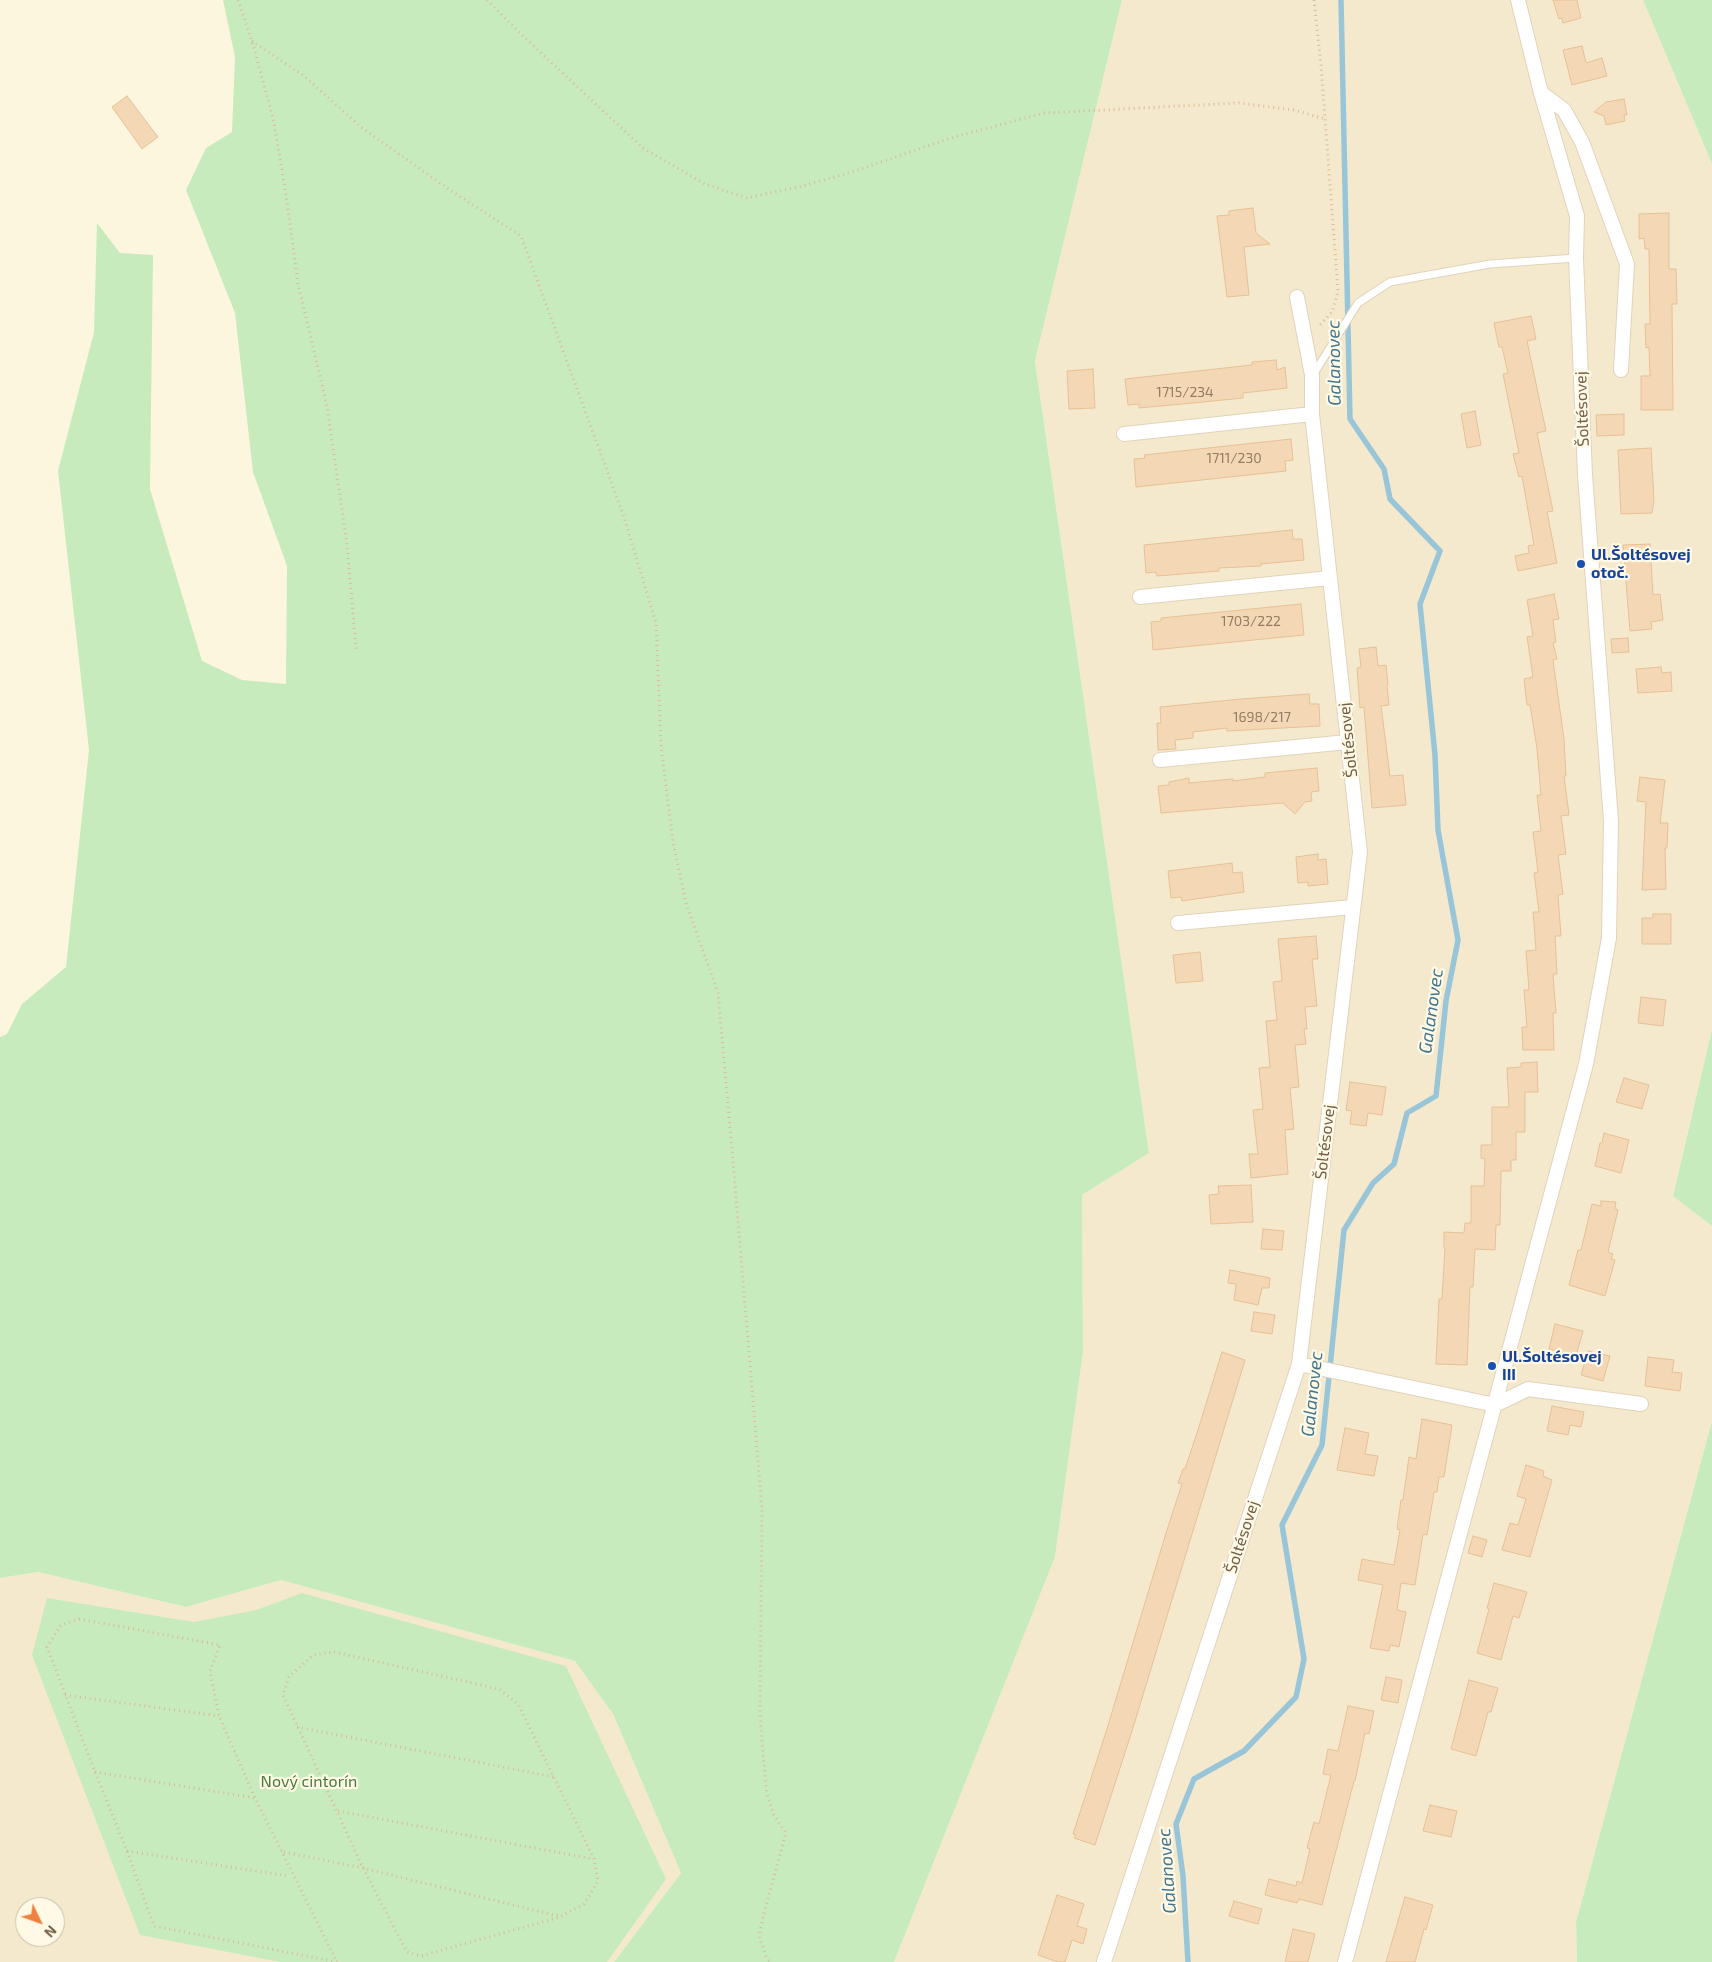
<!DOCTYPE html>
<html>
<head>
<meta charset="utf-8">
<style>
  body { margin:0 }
  #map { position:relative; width:1712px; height:1962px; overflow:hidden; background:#fdf6df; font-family:"Exo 2",sans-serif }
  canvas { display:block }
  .north { position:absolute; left:15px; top:1897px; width:50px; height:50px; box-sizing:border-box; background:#fff9e6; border:1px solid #c7bba6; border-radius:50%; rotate:132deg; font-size:14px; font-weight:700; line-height:20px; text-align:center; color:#745e46 }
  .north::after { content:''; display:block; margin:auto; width:18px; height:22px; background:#ee813d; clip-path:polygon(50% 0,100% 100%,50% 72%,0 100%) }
</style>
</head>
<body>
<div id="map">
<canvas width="1712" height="1962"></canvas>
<div class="north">N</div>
</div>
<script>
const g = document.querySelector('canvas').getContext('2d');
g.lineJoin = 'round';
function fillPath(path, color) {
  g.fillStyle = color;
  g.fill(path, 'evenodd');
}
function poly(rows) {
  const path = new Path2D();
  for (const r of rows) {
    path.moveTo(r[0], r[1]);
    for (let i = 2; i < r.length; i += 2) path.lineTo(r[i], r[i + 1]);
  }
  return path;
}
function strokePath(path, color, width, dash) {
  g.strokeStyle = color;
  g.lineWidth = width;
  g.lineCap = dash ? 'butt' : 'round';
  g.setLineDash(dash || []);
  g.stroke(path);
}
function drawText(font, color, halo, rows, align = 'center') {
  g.font = font + ' "Exo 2",sans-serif';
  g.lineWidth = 4.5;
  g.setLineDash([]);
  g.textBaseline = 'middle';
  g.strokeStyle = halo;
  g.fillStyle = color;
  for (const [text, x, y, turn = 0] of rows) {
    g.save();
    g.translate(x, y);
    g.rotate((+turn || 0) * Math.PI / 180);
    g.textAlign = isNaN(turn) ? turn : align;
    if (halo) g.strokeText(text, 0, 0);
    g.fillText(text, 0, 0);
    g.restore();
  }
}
fillPath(poly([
  [1122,0,1643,0,1712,164,1712,1029,1673,1195,1712,1226,1712,1421,1576,1922,1577,1962,894,1962,1055,1557,1083,1352,1082,1195,1149,1153,1035,361],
  [38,1572,186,1607,281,1580,576,1661,613,1714,681,1873,614,1962,0,1962,0,1578],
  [25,1907,55,1907,55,1937,25,1937]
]), '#f5e9cd');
fillPath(poly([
  [223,0,1122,0,1035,361,1149,1153,1082,1195,1083,1352,1055,1557,894,1962,614,1962,681,1873,613,1714,575,1661,281,1580,186,1607,38,1572,0,1578,0,1037,7,1034,22,1004,66,967,89,750,58,471,94,332,97,223,120,253,153,255,150,489,202,661,242,680,286,684,287,566,253,472,235,313,186,190,206,148,232,132,235,57],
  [1643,0,1712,0,1712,164],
  [1712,1029,1712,1226,1673,1196],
  [1712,1421,1712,1962,1577,1962,1576,1922],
  [302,1593,566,1666,666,1879,607,1962,280,1962,140,1935,32,1655,47,1598,194,1622,256,1610]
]), '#c8ebbd');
strokePath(poly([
  [1188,1962,1183,1876,1176,1824,1194,1779,1244,1751,1296,1697,1304,1659,1282,1525,1322,1445,1344,1230,1373,1183,1394,1164,1407,1113,1436,1096,1446,1001,1458,940,1438,830,1435,755,1420,604,1440,551,1390,499,1384,469,1350,419,1341,0]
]), '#99c5d9', 5.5);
const building = poly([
  [1553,0,1577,0,1581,18,1563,23,1562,18,1559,19,1553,0],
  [1582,46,1586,63,1602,58,1607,76,1572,85,1563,50,1582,46],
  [127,96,158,137,142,149,112,107,127,96],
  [1624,99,1627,115,1624,115,1625,121,1606,125,1604,116,1594,112,1606,102,1624,99],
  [1253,208,1256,233,1270,244,1244,247,1249,295,1227,297,1217,216,1229,215,1229,211,1253,208],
  [1669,213,1669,269,1676,269,1677,304,1672,304,1673,410,1641,410,1641,376,1650,376,1649,347,1646,348,1645,324,1650,324,1649,249,1645,249,1644,238,1639,239,1639,214,1669,213],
  [1531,316,1536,339,1527,341,1546,431,1537,433,1553,511,1547,512,1557,563,1518,571,1515,556,1529,553,1528,546,1534,545,1522,476,1519,477,1513,454,1519,453,1503,374,1508,373,1502,347,1499,347,1494,323,1531,316],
  [1276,360,1277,370,1285,367,1287,388,1243,393,1243,398,1193,403,1139,408,1139,404,1128,405,1125,379,1252,365,1252,362,1276,360],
  [1093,369,1095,408,1069,409,1067,371,1093,369],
  [1475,411,1481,445,1467,448,1461,414,1475,411],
  [1624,414,1624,435,1597,436,1596,415,1624,414],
  [1291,439,1293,460,1285,461,1286,471,1136,487,1134,459,1145,458,1144,455,1291,439],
  [1651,448,1654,500,1652,513,1621,514,1618,450,1651,448],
  [1292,530,1293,539,1302,539,1304,560,1261,564,1261,566,1219,568,1219,571,1157,576,1156,572,1146,573,1144,545,1292,530],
  [1650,544,1653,595,1660,594,1663,620,1651,622,1652,629,1630,631,1623,545,1650,544],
  [1554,594,1559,619,1553,620,1556,642,1553,643,1557,659,1553,660,1564,739,1566,776,1564,776,1569,815,1561,816,1566,854,1558,855,1563,894,1558,895,1561,936,1555,936,1557,974,1553,974,1556,1013,1553,1013,1554,1050,1523,1050,1522,1027,1527,1027,1524,990,1529,990,1526,951,1536,950,1533,912,1539,912,1534,873,1538,872,1533,832,1541,831,1537,795,1541,795,1537,748,1530,705,1527,705,1524,679,1533,677,1527,637,1533,636,1527,600,1554,594],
  [1301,604,1304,635,1153,650,1151,622,1161,621,1161,618,1301,604],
  [1628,638,1629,652,1612,653,1611,639,1628,638],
  [1376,647,1378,666,1386,665,1388,685,1387,685,1389,705,1381,706,1390,776,1403,775,1406,805,1372,808,1364,707,1360,708,1357,668,1361,667,1359,649,1376,647],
  [1661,667,1662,673,1671,672,1672,691,1638,693,1636,669,1661,667],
  [1309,694,1310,704,1319,704,1320,726,1227,731,1227,728,1193,732,1193,738,1175,740,1176,749,1158,750,1157,723,1161,723,1160,707,1241,699,1309,694],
  [1317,768,1319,791,1311,792,1312,801,1305,802,1295,814,1283,803,1161,813,1158,786,1169,785,1169,782,1189,778,1189,783,1233,779,1233,781,1265,777,1265,773,1317,768],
  [1640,777,1665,780,1660,823,1668,823,1667,848,1665,848,1666,889,1642,890,1646,802,1637,801,1640,777],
  [1318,854,1318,860,1326,859,1328,884,1308,886,1308,882,1298,883,1296,857,1318,854],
  [1232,863,1233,873,1242,872,1244,892,1182,901,1181,897,1171,898,1168,871,1232,863],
  [1653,914,1671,914,1671,944,1642,944,1642,918,1653,918,1653,914],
  [1316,936,1318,959,1312,959,1317,1006,1305,1007,1307,1029,1304,1029,1306,1044,1295,1045,1299,1087,1290,1088,1294,1129,1285,1130,1288,1174,1251,1178,1249,1154,1258,1154,1253,1110,1263,1109,1259,1068,1270,1067,1266,1021,1277,1020,1273,982,1282,981,1278,939,1316,936],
  [1200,952,1203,981,1176,983,1173,955,1200,952],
  [1641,997,1666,1000,1663,1026,1638,1023,1641,997],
  [1537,1062,1538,1092,1525,1092,1525,1132,1516,1132,1516,1160,1511,1160,1511,1171,1501,1171,1500,1225,1496,1225,1495,1250,1475,1249,1473,1287,1470,1287,1467,1365,1436,1364,1439,1299,1442,1299,1445,1248,1444,1248,1444,1232,1464,1233,1465,1223,1471,1223,1471,1186,1484,1186,1485,1159,1481,1158,1481,1145,1492,1145,1492,1107,1509,1107,1507,1068,1521,1067,1521,1063,1537,1062],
  [1624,1078,1649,1085,1642,1109,1616,1102,1624,1078],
  [1350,1082,1386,1087,1382,1115,1368,1113,1366,1126,1350,1124,1352,1111,1346,1110,1350,1082],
  [1604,1133,1629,1140,1621,1173,1595,1166,1600,1143,1602,1143,1604,1133],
  [1251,1185,1253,1222,1211,1224,1209,1195,1219,1194,1218,1186,1251,1185],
  [1601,1201,1616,1202,1615,1208,1618,1210,1608,1252,1613,1254,1611,1259,1615,1260,1605,1296,1569,1285,1578,1250,1581,1250,1592,1204,1601,1206,1601,1201],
  [1263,1229,1284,1231,1282,1250,1261,1249,1263,1229],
  [1230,1270,1270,1278,1269,1288,1262,1288,1258,1305,1234,1300,1236,1284,1228,1283,1230,1270],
  [1254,1312,1275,1315,1272,1334,1251,1331,1254,1312],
  [1555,1324,1583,1331,1576,1356,1549,1349,1555,1324],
  [1588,1351,1610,1356,1603,1381,1581,1375,1588,1351],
  [1222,1352,1245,1360,1132,1731,1095,1845,1074,1838,1076,1835,1073,1834,1106,1732,1167,1530,1182,1484,1178,1483,1183,1469,1185,1469,1198,1430,1222,1352],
  [1648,1357,1674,1360,1672,1372,1682,1373,1680,1391,1645,1386,1648,1357],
  [1552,1406,1584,1412,1581,1427,1570,1425,1568,1435,1547,1431,1552,1406],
  [1422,1419,1452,1425,1444,1477,1439,1477,1437,1492,1434,1492,1427,1535,1423,1534,1415,1585,1401,1583,1397,1610,1406,1612,1399,1647,1390,1645,1389,1651,1370,1648,1383,1585,1358,1580,1362,1559,1394,1565,1400,1530,1397,1529,1401,1500,1403,1500,1409,1457,1416,1459,1422,1419],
  [1345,1428,1369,1433,1365,1454,1378,1456,1374,1476,1337,1470,1345,1428],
  [1526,1465,1544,1471,1543,1476,1552,1480,1530,1557,1502,1550,1510,1523,1518,1525,1526,1499,1517,1496,1526,1465],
  [1473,1536,1487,1540,1482,1557,1468,1553,1473,1536],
  [1494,1583,1527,1592,1519,1618,1513,1616,1501,1660,1477,1653,1489,1609,1487,1608,1494,1583],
  [1386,1677,1402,1680,1398,1703,1381,1700,1386,1677],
  [1469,1680,1498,1688,1491,1712,1488,1712,1476,1756,1451,1749,1469,1680],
  [1348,1706,1374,1711,1369,1734,1365,1733,1355,1781,1354,1781,1322,1905,1299,1899,1297,1903,1265,1895,1269,1879,1296,1886,1297,1881,1302,1883,1310,1849,1307,1848,1314,1822,1319,1824,1331,1775,1323,1774,1328,1749,1338,1751,1348,1706],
  [1430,1805,1457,1811,1451,1837,1423,1831,1430,1805],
  [1057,1895,1084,1904,1077,1926,1087,1929,1083,1944,1072,1940,1065,1962,1058,1962,1038,1955,1057,1895],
  [1405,1897,1433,1905,1426,1930,1424,1929,1415,1962,1386,1962,1405,1897],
  [1234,1901,1262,1909,1258,1924,1229,1916,1234,1901],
  [1293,1929,1315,1934,1308,1962,1285,1962,1293,1929]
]);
fillPath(building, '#f4d8b5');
strokePath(building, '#e7c195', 1);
const lane = poly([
  [1313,375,1358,303,1390,282,1490,264,1576,258]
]);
const street = poly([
  [1541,93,1564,110,1582,142,1627,264,1621,370],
  [1124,434,1312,414],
  [1140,597,1330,578],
  [1160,760,1348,742],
  [1178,923,1353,907],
  [1299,1364,1495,1405,1528,1389,1641,1404],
  [1104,1962,1299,1364,1360,852,1312,414,1312,375,1297,297],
  [1345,1962,1586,1064,1609,938,1611,821,1585,475,1576,258,1577,216,1541,93,1518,0]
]);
strokePath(lane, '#e1d3bb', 9);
strokePath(street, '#e1d3bb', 16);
strokePath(poly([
  [238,0,252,41,273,118,286,194,298,284,327,406,347,545,356,649],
  [487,0,523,36,643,148,705,184,747,198,803,186,852,172,951,138,1044,113,1239,103,1294,110,1325,119],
  [1314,0,1321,65,1338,291,1332,312,1318,327],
  [252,41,304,76,362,128,450,190,521,236,624,517,656,623,661,746,673,842,686,903,718,993,733,1161,762,1509,760,1713,763,1754,767,1794,774,1815,786,1833,764,1913,759,1936,766,1956,770,1962],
  [79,1619,220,1645,210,1671,219,1716,255,1798,337,1962,154,1926,127,1851,95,1772,47,1647,61,1625,79,1619],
  [334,1652,499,1689,518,1704,594,1859,598,1881,584,1904,560,1917,421,1956,407,1952,363,1868,283,1695,289,1677,313,1655,334,1652],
  [65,1695,219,1716],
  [297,1727,554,1777],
  [95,1772,255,1798],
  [338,1811,593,1859],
  [127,1851,289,1876],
  [284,1852,363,1868,558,1916]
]), '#d8bb99', 3, [1, 4]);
strokePath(lane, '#fff', 7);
strokePath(street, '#fff', 14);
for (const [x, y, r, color] of [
  [1581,564,5,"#1a4fb4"],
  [1492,1366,5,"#1a4fb4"]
]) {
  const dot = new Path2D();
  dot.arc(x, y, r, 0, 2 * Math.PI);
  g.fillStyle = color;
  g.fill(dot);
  strokePath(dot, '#fff9e6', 2);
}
drawText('14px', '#947c62', null, [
  ["1715/234",1185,392],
  ["1711/230",1234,458],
  ["1703/222",1251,621],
  ["1698/217",1262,717]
]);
drawText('16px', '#745e46', '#fff9e6', [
  ["Šoltésovej",1582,409,-92],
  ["Šoltésovej",1348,740,-96],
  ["Šoltésovej",1325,1142,-83],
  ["Šoltésovej",1242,1537,-72]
]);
drawText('bold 16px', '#164399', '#fff9e6', [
  ["Ul.Šoltésovej",1591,555],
  ["otoč.",1591,573],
  ["Ul.Šoltésovej",1502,1357],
  ["III",1502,1375]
], 'left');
drawText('16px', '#467b3d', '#fff9e6', [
  ["Nový cintorín",309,1782]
]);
drawText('italic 18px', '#427790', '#fff9e6', [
  ["Galanovec",1334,363,-91],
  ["Galanovec",1431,1011,-82],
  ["Galanovec",1312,1394,-84],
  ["Galanovec",1167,1871,-94]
]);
</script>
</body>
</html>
